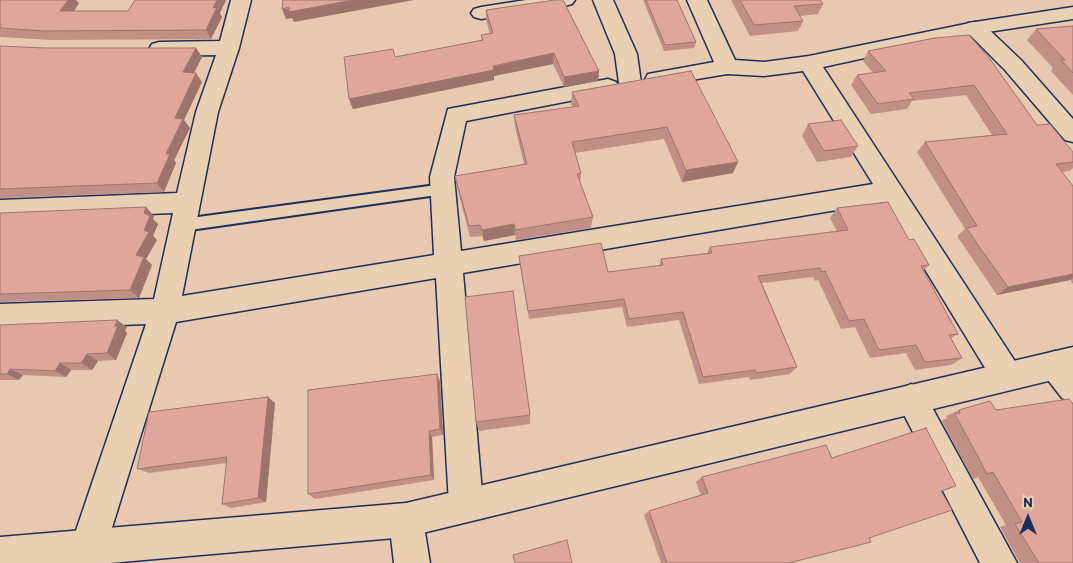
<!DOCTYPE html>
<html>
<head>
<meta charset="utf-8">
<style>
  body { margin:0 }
  #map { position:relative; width:1073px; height:563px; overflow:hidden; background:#e8c8ae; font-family:Itim,sans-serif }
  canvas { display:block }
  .north { position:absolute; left:1003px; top:493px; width:50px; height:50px; -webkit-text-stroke:4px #ead0b2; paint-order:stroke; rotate:0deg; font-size:14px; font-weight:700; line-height:20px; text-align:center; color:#1b2f5e }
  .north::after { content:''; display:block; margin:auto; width:18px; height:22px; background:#1b2f5e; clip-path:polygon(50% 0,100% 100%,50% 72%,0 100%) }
</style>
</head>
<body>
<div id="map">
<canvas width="1073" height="563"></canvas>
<div class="north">N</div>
</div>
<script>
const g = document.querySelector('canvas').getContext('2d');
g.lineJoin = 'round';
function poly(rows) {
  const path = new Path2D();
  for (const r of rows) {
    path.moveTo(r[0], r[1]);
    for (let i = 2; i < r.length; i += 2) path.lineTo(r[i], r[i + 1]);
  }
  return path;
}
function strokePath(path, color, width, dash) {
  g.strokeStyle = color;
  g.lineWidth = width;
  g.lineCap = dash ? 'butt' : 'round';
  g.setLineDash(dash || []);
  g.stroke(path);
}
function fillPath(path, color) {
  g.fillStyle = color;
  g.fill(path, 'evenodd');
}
const lane = poly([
  [444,184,451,189,444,194,183,231,178,229,176,225,178,221,183,219,444,184]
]);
const street = poly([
  [231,0,251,0,239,48,218,112,182,296,434,255,430,177,448,109,608,79,616,82,619,87,616,92,466,121,454,177,461,251,873,184,803,71,764,76,727,74,656,86,648,84,645,79,648,74,714,62,687,0,707,0,735,60,764,62,809,56,975,22,1073,7,1073,19,975,34,823,67,1018,366,1022,376,1018,386,1007,390,996,386,884,202,463,273,483,504,478,516,466,521,454,516,449,504,436,278,176,322,101,563,65,563,146,324,0,330,0,304,154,299,173,213,0,220,0,200,177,193,196,112,216,55,159,56,152,54,149,49,152,44,159,42,220,41,231,0],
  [526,0,575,0,572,4,565,6,481,19,474,17,471,13,474,9,481,7,526,0],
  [593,0,613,0,637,54,641,83,638,88,630,90,622,88,619,83,615,54,593,0],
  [1055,351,1066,355,1073,364,1073,403,1062,398,1044,375,1040,365,1044,355,1055,351],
  [911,384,922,389,1017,563,980,563,896,399,900,389,911,384],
  [406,503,418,508,423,520,430,563,394,563,389,520,394,508,406,503]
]);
const secondary = poly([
  [975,22,982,23,1021,60,1073,119,1073,142,1065,140,1005,70,968,33,965,28,968,23,975,22],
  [1073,347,1073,375,406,537,110,563,0,563,0,537,406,503,1073,347]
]);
strokePath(lane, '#1b2f5e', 4);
strokePath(street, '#1b2f5e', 3);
strokePath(secondary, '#1b2f5e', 3);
fillPath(lane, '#ead0b2');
fillPath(street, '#ead0b2');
fillPath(secondary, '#ead0b2');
fillPath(poly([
  [0,0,79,3,74,11,220,13,222,17,211,39,52,40,0,37],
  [643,0,677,0,696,42,694,48,664,51],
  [731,0,820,0,823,4,818,14,800,16,803,21,798,31,750,36],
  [486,10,599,71,598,81,564,87,553,64,494,76,494,80,353,109,349,99,395,57,482,41,481,35,490,34,486,20],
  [1073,26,1073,95,1051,71,1053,68,1027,40,1036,29],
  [935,38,1037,125,1073,152,1073,168,1070,171,1062,172,1073,186,1073,284,1070,280,997,295,957,236,965,229,917,152,925,142,992,135,966,95,912,101,907,109,871,114,851,85,857,75,873,73,863,61,868,51],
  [0,46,44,48,196,48,202,57,194,73,196,73,202,82,184,120,190,128,174,160,176,163,164,192,0,198],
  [691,71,733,173,682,182,664,139,575,153,581,173,580,183,593,217,591,228,516,240,515,235,484,241,482,236,470,237,457,187,455,176,524,164,515,127,514,115,573,107,571,104,572,92],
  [808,124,858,146,851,157,817,162,802,136],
  [837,208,909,240,929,265,923,271,958,334,951,338,962,358,951,365,915,370,906,353,870,358,855,327,841,329,818,280,815,281,813,277,762,283,797,367,790,374,750,380,749,377,699,384,679,320,627,327,622,307,529,319,520,265,519,256,608,272,659,266,661,259,707,253,710,247,837,231,830,218],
  [0,213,154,216,153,219,158,224,153,236,157,240,146,259,152,265,139,298,0,302],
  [0,325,127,327,125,331,127,333,116,360,98,361,92,370,71,370,66,377,23,375,19,380,0,380],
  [437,374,440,382,443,435,432,437,434,480,315,499,308,494],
  [275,403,266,502,231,508,222,504,227,463,149,473,137,469],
  [959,410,1073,563,1020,563,1000,527,1006,525,978,477,973,479,942,421,947,418,946,416],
  [530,415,530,424,479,431,476,422],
  [832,458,941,491,790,563,661,563,644,515,649,511,701,496,696,482,702,477]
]), '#c18f86');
fillPath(poly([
  [68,0,76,0,79,3,68,21,60,11],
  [217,0,226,0,220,13,222,17,211,39,206,30,213,8],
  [353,0,414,0,294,22,292,18,286,19,282,9],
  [196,48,202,57,189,82,183,72],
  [554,53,553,64,494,76,494,80,353,109,349,99],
  [599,71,598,81,564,87,564,77],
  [196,73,202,82,184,120,190,128,174,160,176,163,164,192,157,183,166,154,175,118],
  [738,162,733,173,682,182,686,170],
  [146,207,154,216,153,219,158,224,153,236,157,240,146,259,152,265,139,298,130,290,136,255,144,230,144,213],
  [514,224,515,235,484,241,482,230],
  [1073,274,1073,278,1070,280,997,295,1008,287],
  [117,320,127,327,125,331,127,333,116,360,107,353],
  [87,354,98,361,92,370,81,363],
  [60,363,71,370,66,377,55,371],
  [10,369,23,375,19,380,7,374],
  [437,374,440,382,443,435,440,429],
  [268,397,275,403,266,502,258,498],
  [429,431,432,437,434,480,431,475]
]), '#9d746d');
const building = poly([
  [0,0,68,0,60,11,128,11,135,0,217,0,213,8,217,7,206,30,44,31,0,28,0,0],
  [283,0,353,0,289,12,289,7,282,9,283,0],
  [555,0,563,0,599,71,564,77,554,53,493,66,494,70,349,99,344,57,393,49,395,57,483,40,481,35,493,33,486,10,555,0],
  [646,0,677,0,696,42,665,45,646,0],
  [740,0,820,0,823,4,794,6,803,21,754,25,740,0],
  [1073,26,1073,73,1061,60,1065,60,1036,29,1073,26],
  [969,35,990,59,1037,125,1050,124,1073,152,1073,162,1056,164,1073,186,1073,274,1008,287,966,228,977,226,925,142,1007,134,974,85,909,93,914,99,878,104,857,75,886,71,868,51,935,38,969,35],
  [0,46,44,48,196,48,183,72,196,73,175,118,183,119,166,154,170,154,157,183,0,189,0,46],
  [691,71,738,162,686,170,667,127,572,142,581,173,577,174,593,217,515,230,514,224,482,230,480,225,469,226,455,176,527,164,514,115,579,106,572,92,691,71],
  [841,120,858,146,824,151,808,124,841,120],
  [888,202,909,240,914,239,929,265,921,266,958,334,949,335,962,358,925,362,916,345,879,350,864,319,849,321,825,271,822,272,820,268,758,276,797,367,756,373,755,370,703,377,683,312,629,319,624,299,528,311,519,256,601,243,608,272,663,265,661,259,712,253,710,247,848,230,837,208,888,202],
  [146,207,144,213,150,216,144,230,149,232,136,255,144,257,130,290,0,294,0,213,146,207],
  [513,291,530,415,476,422,465,297,513,291],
  [117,320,115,326,118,326,107,353,87,354,81,363,60,363,55,371,10,369,7,374,0,374,0,325,117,320],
  [437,374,440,429,429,431,431,475,308,494,308,390,437,374],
  [268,397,258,498,222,504,227,457,137,469,149,412,268,397],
  [1069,399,1073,404,1073,563,1039,563,1015,524,1022,522,993,472,987,474,955,414,960,413,959,410,990,401,996,410,1069,399],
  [926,428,956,486,941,491,952,510,869,538,871,542,789,563,667,563,649,511,708,493,702,477,826,445,832,458,926,428],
  [567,540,572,563,515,563,513,555,567,540]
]);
fillPath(building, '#e0a69c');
strokePath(building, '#9d746d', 1);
</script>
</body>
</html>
